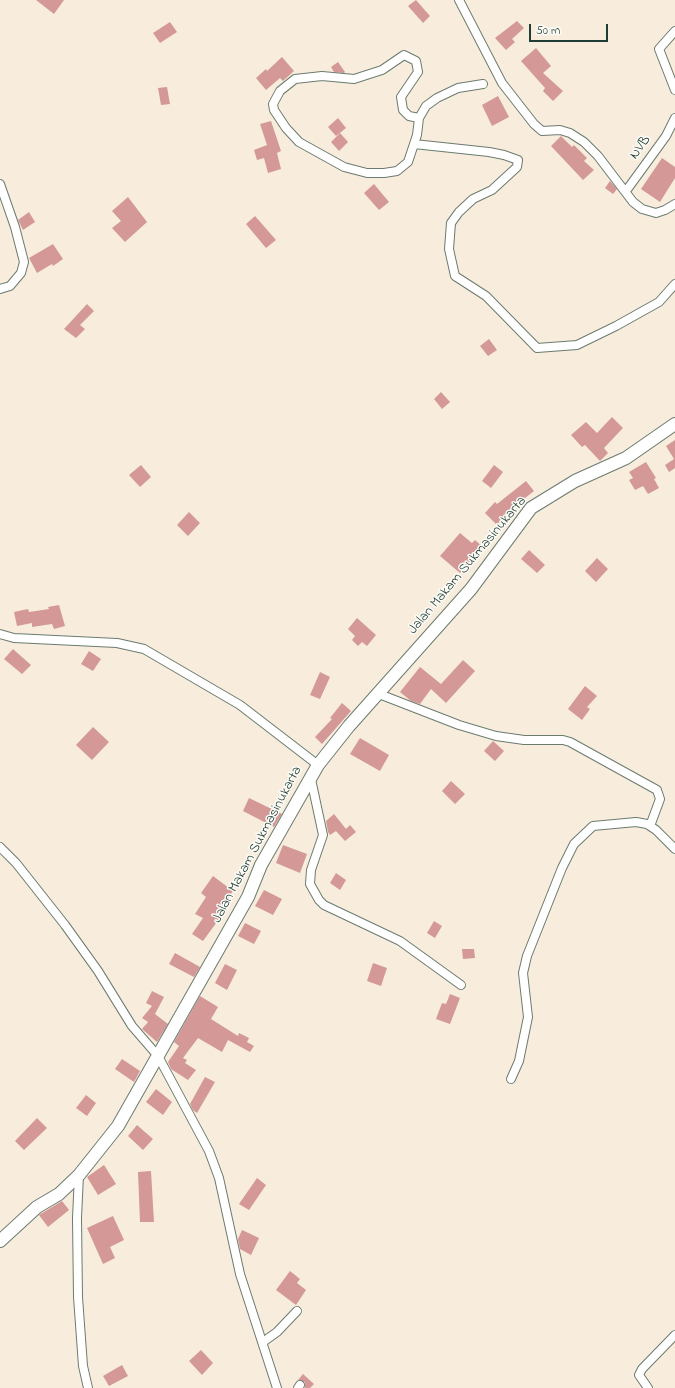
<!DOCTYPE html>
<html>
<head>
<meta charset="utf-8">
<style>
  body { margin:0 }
  #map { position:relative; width:675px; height:1388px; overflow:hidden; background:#f8eddd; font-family:"Indie Flower",sans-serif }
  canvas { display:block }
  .scale { position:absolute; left:529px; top:24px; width:79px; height:18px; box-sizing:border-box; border:2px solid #1f3d34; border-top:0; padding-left:5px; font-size:12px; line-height:14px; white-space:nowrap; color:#1f3d34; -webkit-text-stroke:3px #fdfcf7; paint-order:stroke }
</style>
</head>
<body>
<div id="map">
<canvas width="675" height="1388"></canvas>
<div class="scale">50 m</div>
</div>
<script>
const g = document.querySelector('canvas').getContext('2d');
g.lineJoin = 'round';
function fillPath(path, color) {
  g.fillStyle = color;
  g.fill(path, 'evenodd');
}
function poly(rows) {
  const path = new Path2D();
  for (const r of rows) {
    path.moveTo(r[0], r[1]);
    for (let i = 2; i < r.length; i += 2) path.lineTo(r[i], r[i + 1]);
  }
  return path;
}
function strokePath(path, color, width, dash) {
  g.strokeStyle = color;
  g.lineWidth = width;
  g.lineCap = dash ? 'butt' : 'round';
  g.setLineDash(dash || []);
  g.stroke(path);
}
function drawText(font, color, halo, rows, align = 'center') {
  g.font = font + ' "Indie Flower",sans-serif';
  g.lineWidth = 3;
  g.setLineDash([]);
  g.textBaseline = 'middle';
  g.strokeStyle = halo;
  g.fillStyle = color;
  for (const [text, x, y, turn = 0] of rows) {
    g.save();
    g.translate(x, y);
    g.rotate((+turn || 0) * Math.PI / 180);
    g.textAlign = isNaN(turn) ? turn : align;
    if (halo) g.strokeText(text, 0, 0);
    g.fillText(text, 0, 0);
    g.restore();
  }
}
fillPath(poly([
  [36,0,64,0,54,14],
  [416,0,430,16,423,23,408,6],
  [517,21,524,28,512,39,515,42,506,50,495,38],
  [170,22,177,32,160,43,153,33],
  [536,48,551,66,543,73,563,91,553,101,543,91,545,88,521,61],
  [282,57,294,71,283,81,280,78,266,90,256,78,266,69,267,71],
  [338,62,345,72,344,73,334,72,331,67],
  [167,87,170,104,161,105,158,88],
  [498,96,509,117,492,126,482,105],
  [338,118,346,128,336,136,328,127],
  [271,121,281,151,277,153,281,169,268,173,264,158,257,160,254,150,267,145,260,124],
  [340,133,348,142,339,151,331,142],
  [561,136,572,147,574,145,587,158,584,161,594,170,583,180,551,146],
  [662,158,675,167,675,178,660,202,641,189],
  [610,181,617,189,613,194,605,188],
  [374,184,389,202,379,210,364,193],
  [128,197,147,222,125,242,112,228,121,221,112,211],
  [29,212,35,222,23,230,18,220],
  [255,216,276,240,266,248,246,224],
  [53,244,63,259,53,266,52,264,37,273,29,258],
  [87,304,94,311,80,325,85,329,76,338,64,329],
  [489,339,497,350,488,356,480,346],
  [441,392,450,402,442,409,434,399],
  [612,417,623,428,604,448,608,453,600,461,585,445,582,447,571,435,586,422,597,433],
  [675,440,675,468,669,472,665,465,674,459,666,446],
  [646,462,656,478,654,479,659,488,648,494,643,486,635,490,629,480,633,478,629,472],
  [141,465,151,477,140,487,129,475],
  [494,465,503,472,491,488,482,481],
  [526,481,534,491,506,513,507,514,497,525,485,513,495,502,497,504],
  [189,512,200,523,188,536,177,525],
  [460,533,472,543,475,540,483,547,460,573,440,556],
  [529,550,545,565,537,573,521,559],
  [597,558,608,569,596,582,585,571],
  [59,605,65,626,54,629,52,624,32,627,32,623,17,626,14,612,28,609,29,612,49,609,48,607],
  [357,618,376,635,367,646,362,642,358,646,352,640,355,636,348,629],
  [13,649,31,665,22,674,4,659],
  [89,651,101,659,93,671,81,664],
  [463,660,475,671,446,703,431,689,420,704,411,701,400,692,420,667,441,684],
  [320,672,330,677,320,699,310,695],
  [585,686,597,696,587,707,590,709,582,720,568,709],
  [342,703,351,711,322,744,315,737,332,719,330,718],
  [93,727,109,742,92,760,76,745],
  [360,738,389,755,380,771,350,754],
  [493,741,504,751,495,761,484,751],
  [451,781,465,794,455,804,442,791],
  [249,798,282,814,274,827,243,811],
  [334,814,346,829,350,825,356,832,345,841,336,831,330,835,328,832,326,821],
  [283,845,307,854,300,873,276,863],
  [336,873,346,880,340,890,330,883],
  [213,876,233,891,218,913,222,915,203,941,192,934,203,918,195,914,206,897,201,893],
  [264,890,282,899,273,915,255,906],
  [434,921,442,926,435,938,427,933],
  [245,923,261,931,254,944,238,936],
  [462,949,474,949,475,958,463,959],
  [175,953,200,967,194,977,169,964],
  [373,963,387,968,381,986,367,981],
  [225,964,237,970,227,990,215,983],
  [152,991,164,997,155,1014,168,1024,157,1042,142,1029,148,1022,142,1018,152,1006,146,1003],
  [450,994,460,998,450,1024,436,1019,442,1003,446,1004],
  [200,996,218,1007,211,1019,238,1036,239,1033,249,1038,247,1042,254,1046,250,1052,228,1040,222,1052,198,1038,183,1058,187,1060,185,1063,196,1070,188,1080,171,1069,168,1062,179,1046,174,1042],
  [122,1059,140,1071,134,1082,115,1069],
  [205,1077,215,1082,197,1113,193,1110,190,1104],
  [156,1089,172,1102,163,1115,146,1102],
  [86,1095,96,1103,87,1116,76,1108],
  [37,1118,47,1128,24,1150,15,1141],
  [137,1125,153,1139,143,1150,128,1136],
  [104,1165,116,1184,98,1195,87,1177],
  [151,1171,154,1222,140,1222,138,1172],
  [257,1178,266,1185,249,1210,239,1204],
  [62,1201,69,1210,48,1227,39,1215],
  [113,1216,124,1240,110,1247,115,1258,103,1264,87,1228],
  [242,1230,259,1238,251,1255,240,1249,238,1239],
  [290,1271,300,1279,297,1283,306,1290,296,1305,276,1290],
  [201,1350,213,1363,202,1375,189,1361],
  [122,1365,128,1376,109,1386,103,1376],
  [303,1374,314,1384,310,1388,305,1388,305,1382,298,1380]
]), '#d49896');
const street = poly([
  [459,0,502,83,534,124,542,131,560,130,570,133,584,142,598,156,633,202,642,209,656,213,665,210,675,204],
  [675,31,659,49,675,90],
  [419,118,426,106,437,98,458,88,483,84],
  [414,144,417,135,419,118,409,116,403,110,401,97,418,72,416,61,404,55,382,70,354,79,322,76,295,79,280,91,273,104,274,110,286,128,299,142,344,167,367,173,384,173,397,171,408,162,414,144,489,152,504,155,518,160,517,167,492,190,473,199,459,212,451,223,449,249,455,276,486,296,537,348,577,345,616,326,659,302,675,284],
  [0,184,15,227,24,262,21,273,10,286,0,289],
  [626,191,666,136,675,118],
  [0,634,14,638,117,643,144,649,240,705,318,765],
  [379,694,459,725,496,736,524,740,563,740,570,742,657,790,660,799,650,826],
  [311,779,323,835,311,870,310,884,319,900,324,905,400,941,461,985],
  [0,847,16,863,65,925,98,971,132,1026,158,1056,209,1151,219,1178,240,1274,277,1388],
  [511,1079,519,1061,528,1017,523,973,527,956,562,868,574,844,593,826,636,822,647,824,656,830,675,849],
  [79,1175,77,1218,78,1297,83,1366,88,1388],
  [263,1342,277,1332,297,1311],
  [298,1388,300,1385],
  [648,1388,639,1375,642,1369,675,1335]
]);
const secondary = poly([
  [0,1241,37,1207,59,1194,79,1175,118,1126,248,897,261,865,318,765,349,726,471,589,531,508,575,481,626,458,675,424]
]);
strokePath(street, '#6b7b6f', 10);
strokePath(secondary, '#6b7b6f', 14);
strokePath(street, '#fff', 8);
strokePath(secondary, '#fff', 12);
drawText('14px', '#1f3d34', '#fdfcf7', [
  ["NVB",641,148,-54],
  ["Jalan Makam Sukmasinukarta",468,566,-50],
  ["Jalan Makam Sukmasinukarta",258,845,-62]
]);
</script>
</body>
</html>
